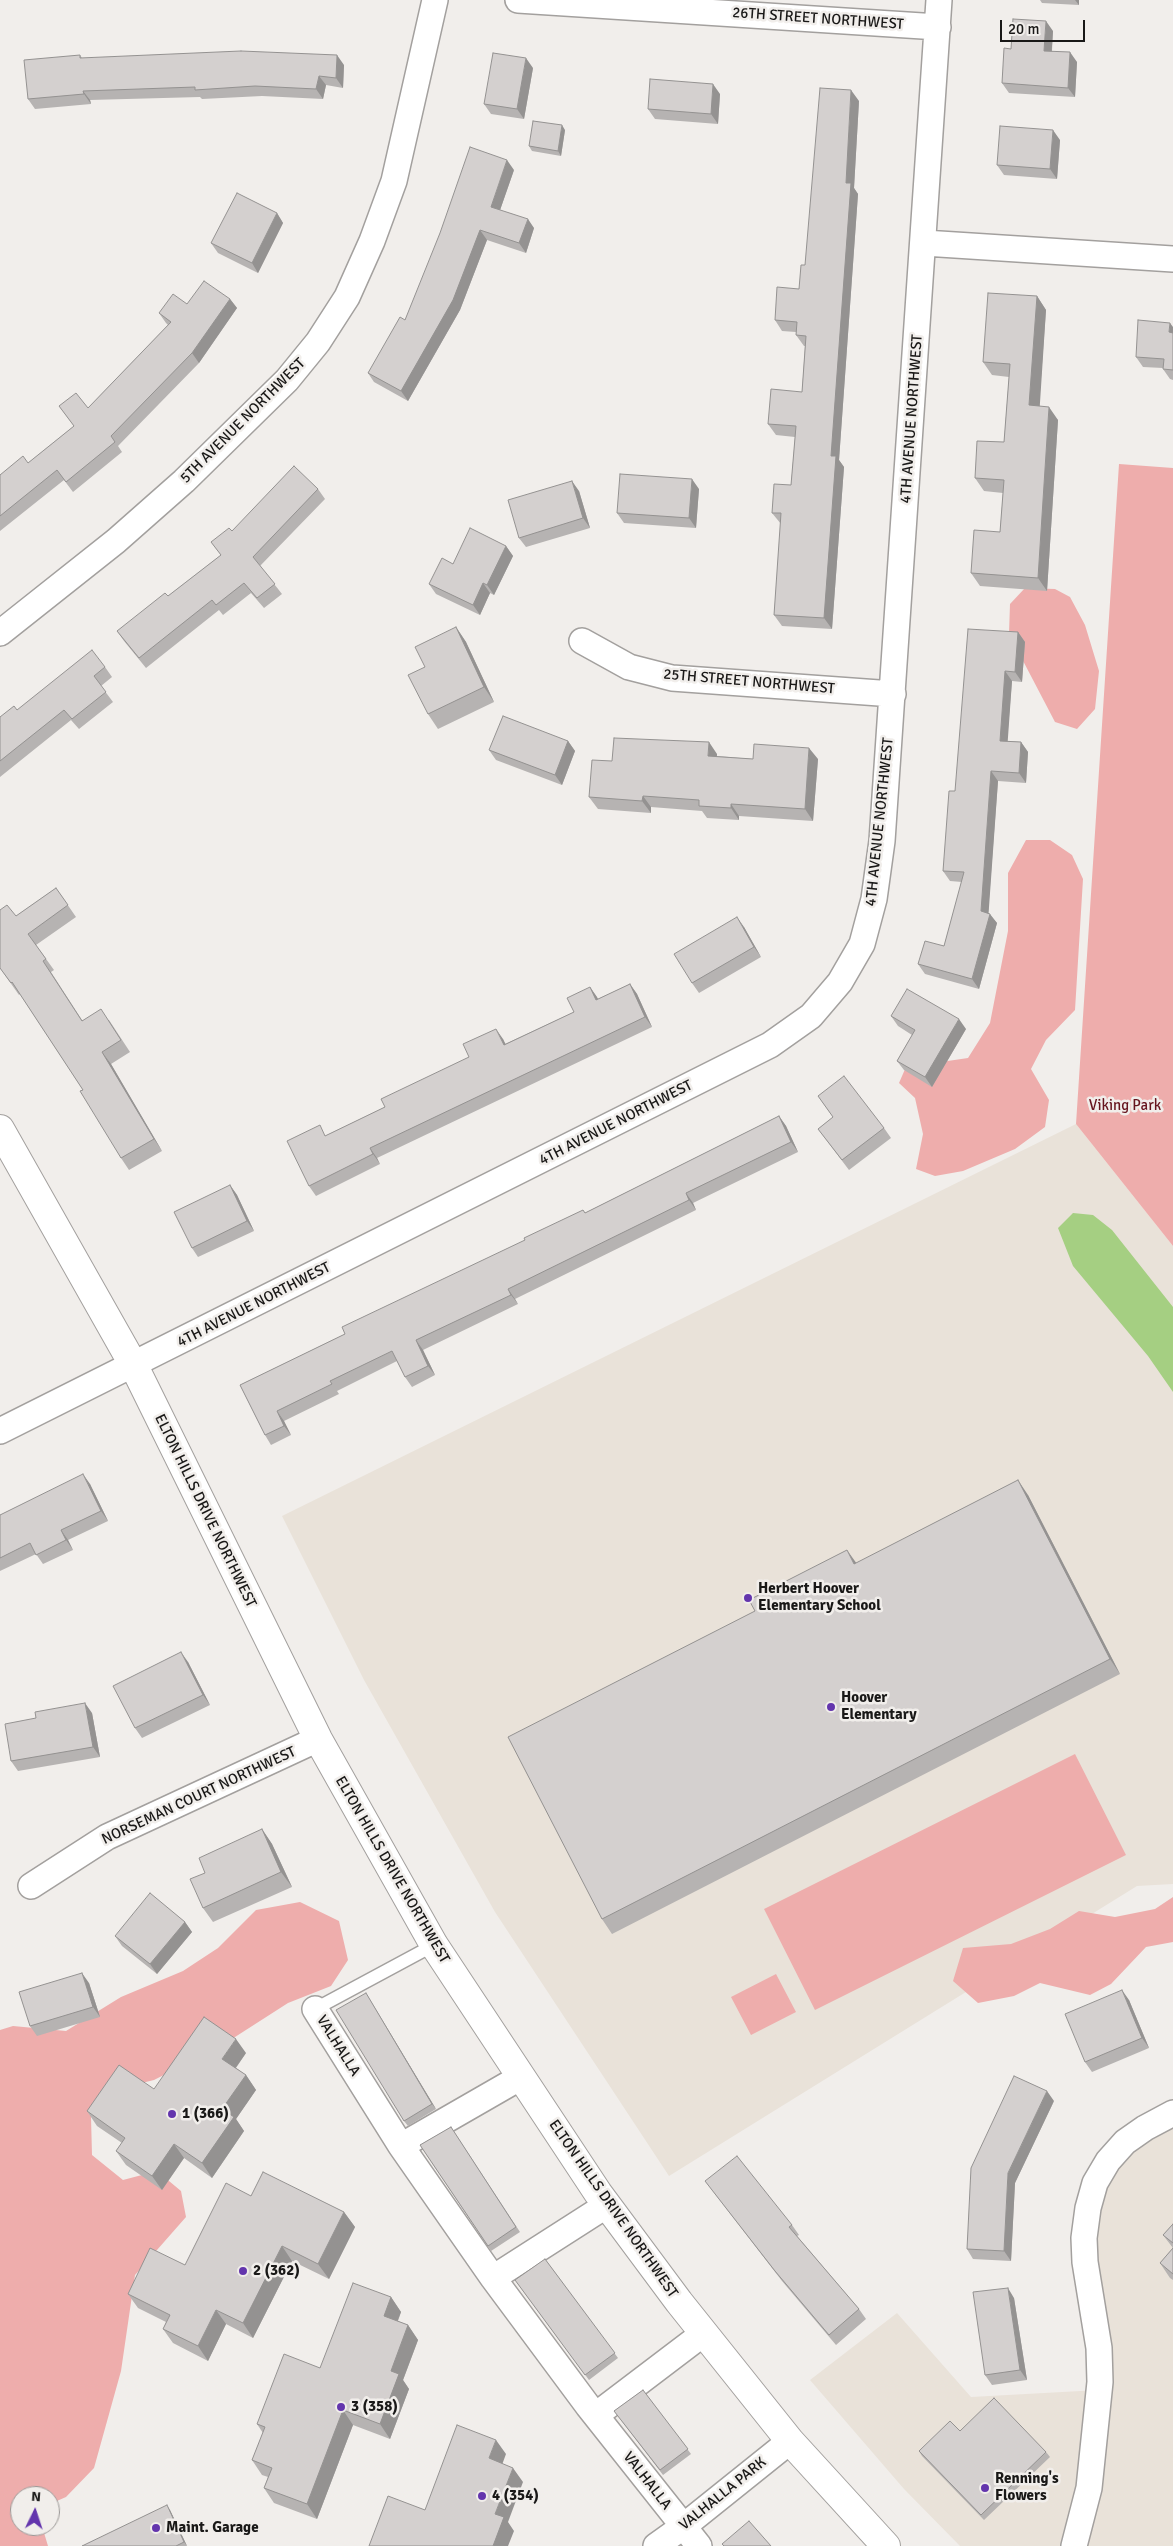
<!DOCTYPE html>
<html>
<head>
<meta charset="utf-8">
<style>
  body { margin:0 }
  #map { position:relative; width:1173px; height:2546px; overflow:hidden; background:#f1eeeb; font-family:Signika,sans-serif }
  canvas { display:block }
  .north { position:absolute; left:10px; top:2486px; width:50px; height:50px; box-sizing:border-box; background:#f1eeeb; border:1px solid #9b9896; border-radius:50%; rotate:4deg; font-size:14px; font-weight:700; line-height:20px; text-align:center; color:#191817 }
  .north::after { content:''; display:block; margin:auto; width:18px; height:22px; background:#6335ad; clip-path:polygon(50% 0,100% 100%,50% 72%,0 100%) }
  .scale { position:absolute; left:1000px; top:20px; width:85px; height:22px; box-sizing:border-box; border:2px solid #191817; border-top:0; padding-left:6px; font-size:15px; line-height:18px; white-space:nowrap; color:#191817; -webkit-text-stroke:4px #f1eeeb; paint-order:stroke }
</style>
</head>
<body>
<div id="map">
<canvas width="1173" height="2546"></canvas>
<div class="north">N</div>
<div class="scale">20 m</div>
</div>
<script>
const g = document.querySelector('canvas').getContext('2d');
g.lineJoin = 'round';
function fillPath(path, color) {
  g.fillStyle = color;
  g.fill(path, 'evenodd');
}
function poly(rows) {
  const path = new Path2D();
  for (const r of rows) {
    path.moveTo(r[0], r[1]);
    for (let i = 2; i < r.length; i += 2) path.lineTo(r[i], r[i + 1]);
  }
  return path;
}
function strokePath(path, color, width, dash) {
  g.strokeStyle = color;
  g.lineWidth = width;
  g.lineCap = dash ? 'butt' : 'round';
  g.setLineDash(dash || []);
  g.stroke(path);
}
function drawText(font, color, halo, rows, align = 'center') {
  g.font = font + ' Signika,sans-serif';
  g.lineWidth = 5;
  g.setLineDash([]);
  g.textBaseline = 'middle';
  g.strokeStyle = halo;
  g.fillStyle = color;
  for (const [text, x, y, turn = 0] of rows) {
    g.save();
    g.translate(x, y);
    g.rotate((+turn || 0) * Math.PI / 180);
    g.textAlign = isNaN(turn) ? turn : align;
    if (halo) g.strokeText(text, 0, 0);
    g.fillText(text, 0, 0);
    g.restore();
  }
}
fillPath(poly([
  [1076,1124,1173,1246,1173,1884,1137,1886,669,2176,495,1912,364,1680,282,1516],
  [1173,2113,1173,2546,960,2546,904,2489,810,2380,897,2313,971,2397,1099,2390,1095,2183]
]), '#e9e2d9');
fillPath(poly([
  [1119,464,1173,468,1173,1246,1076,1124],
  [1025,588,1055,589,1070,597,1085,625,1099,671,1095,709,1077,729,1055,722,1009,634,1010,604],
  [1026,840,1050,840,1072,855,1083,879,1075,1010,1046,1040,1031,1069,1049,1100,1045,1127,1015,1149,963,1171,935,1176,916,1169,923,1134,915,1098,899,1083,909,1060,934,1063,968,1058,990,1023,1008,931,1008,873],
  [1075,1754,1126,1855,815,2010,764,1909],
  [1173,1897,1173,1942,1146,1947,1111,1984,1090,1995,1040,1983,1014,1996,978,2003,953,1981,963,1948,1011,1944,1050,1929,1079,1911,1115,1917,1155,1909],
  [300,1902,339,1921,348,1960,331,1986,288,2003,221,2046,154,2080,109,2091,91,2117,92,2155,123,2180,157,2171,181,2191,186,2217,135,2275,121,2371,94,2468,66,2497,50,2504,50,2496,20,2496,20,2526,42,2526,48,2546,0,2546,0,2030,13,2026,66,2031,121,1997,183,1971,218,1948,256,1910],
  [776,1974,796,2012,751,2035,731,1997]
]), '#eeadac');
fillPath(poly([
  [1073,1213,1093,1215,1112,1230,1173,1307,1173,1392,1148,1356,1073,1266,1058,1228]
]), '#a5cf82');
const lane = poly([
  [315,2009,434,1945]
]);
const street = poly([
  [518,0,938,27],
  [924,243,1173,259],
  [0,633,116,541,184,481,287,380,318,342,347,297,372,241,394,181,435,0],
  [582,641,629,667,672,678,893,694],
  [0,1431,770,1045,811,1016,840,982,862,944,874,899,882,841,939,0],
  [31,1886,107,1837,318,1739],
  [315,2009,401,2146,493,2278,588,2406,699,2546],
  [401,2146,521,2077],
  [493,2278,607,2205],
  [596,2415,704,2333],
  [656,2546,684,2526,790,2441],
  [1074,2546,1089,2488,1100,2382,1099,2348,1085,2262,1084,2238,1088,2208,1095,2183,1108,2161,1125,2142,1145,2128,1173,2113]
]);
const secondary = poly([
  [0,1129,134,1366,318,1739,434,1945,598,2193,679,2302,790,2441,886,2546]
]);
strokePath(lane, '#a3a09e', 15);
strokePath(street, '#a3a09e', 28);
strokePath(secondary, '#a3a09e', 30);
strokePath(lane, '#fff', 12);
strokePath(street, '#fff', 25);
strokePath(secondary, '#fff', 28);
fillPath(poly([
  [1040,0,1079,0,1079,5,1042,3],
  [1053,31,1052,51,1077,62,1075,97,1009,93,1002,83,1011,49],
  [80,55,82,58,344,65,343,88,326,85,323,99,262,96,202,99,200,97,90,100,91,104,35,109,28,99],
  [533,68,524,119,491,114,484,104],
  [720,94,718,124,655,119,648,109],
  [859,101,854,188,858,194,839,460,844,467,832,629,782,626,774,615,781,524,772,513,791,485,795,437,776,435,768,424,802,392,805,346,804,346,796,335,796,332,782,331,775,320,799,289,805,265],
  [565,130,561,156,532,151,529,146],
  [1060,140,1057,179,1004,175,997,165],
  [514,170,500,210,534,228,526,253,487,240,460,310,408,401,374,382,368,373,405,320],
  [277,213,283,223,258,273,218,253,211,243],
  [1037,296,1046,310,1039,406,1058,420,1047,591,980,586,971,573,1000,532,1003,493,984,491,975,478,1004,442,1009,377,992,375,983,362],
  [230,299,237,308,199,363,118,446,122,452,73,492,64,480,0,531,0,475,28,463,74,426,59,406,88,408,168,325,166,323,159,313,187,304],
  [1173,327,1173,380,1170,379,1163,369,1163,368,1143,367,1136,357],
  [318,489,325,499,260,566,282,594,264,608,251,593,223,615,219,610,146,668,124,641,117,631,168,596,221,555,211,542,232,531],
  [699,489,696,528,624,523,617,513],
  [579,491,590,528,526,547,519,538],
  [506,546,513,556,494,595,490,593,480,615,436,594,429,584,453,564],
  [456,627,466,642,494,702,438,729,428,714,425,667],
  [1018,632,1025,642,1022,682,1012,681,1007,741,1021,742,1028,752,1026,783,998,781,988,913,997,923,979,989,925,974,918,964,944,946,962,882,950,881,943,871,955,791],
  [105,667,112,677,101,686,113,702,79,729,71,720,0,777,0,717,17,710],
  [568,741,575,751,562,785,496,760,489,750],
  [717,754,717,756,753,759,818,759,813,821,739,816,739,820,707,818,702,811,651,807,651,813,598,809,589,797,612,761],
  [56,888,76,917,36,945,54,970,51,972,82,1020,109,1020,130,1052,111,1064,162,1151,129,1170,121,1158,83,1090,20,994,19,995,0,968,16,916],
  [744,927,761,957,699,993,692,983],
  [630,984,637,994,652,1027,377,1158,380,1164,316,1196,309,1186,327,1135,385,1107,469,1057,503,1039,505,1044,574,1012,590,987,598,999],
  [891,1016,966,1029,932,1087,904,1070,897,1061,912,1035,898,1026],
  [818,1096,884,1128,891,1138,849,1170,818,1129,833,1117],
  [779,1116,786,1126,798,1152,693,1203,696,1210,515,1299,518,1304,423,1350,435,1375,412,1387,405,1377,397,1361,337,1391,339,1394,284,1421,291,1435,271,1445,265,1435,240,1385,345,1334,583,1210,585,1213],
  [230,1185,237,1195,254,1231,198,1257,192,1248],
  [90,1484,108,1521,68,1540,73,1550,43,1564,36,1554,0,1571,0,1515],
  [1028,1495,1120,1674,612,1934,602,1919,856,1563],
  [188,1662,210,1705,142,1738,135,1728],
  [92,1713,100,1757,18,1771,11,1761,36,1718],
  [262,1829,272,1844,292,1887,213,1922,203,1908,205,1873],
  [185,1922,192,1932,157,1974,122,1946,115,1936],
  [89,1983,100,2017,37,2036,30,2026],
  [366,1993,436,2109,408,2126,404,2121],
  [1129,2000,1149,2048,1092,2072,1085,2062],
  [246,2053,236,2068,246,2075,256,2090,236,2119,244,2131,212,2178,184,2158,162,2190,126,2165,116,2151,122,2143,97,2126,87,2111,154,2089],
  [1054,2101,1015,2183,1011,2261,973,2259,967,2249],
  [451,2127,520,2232,491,2251,420,2145],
  [705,2181,792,2225,799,2235,797,2236,859,2309,866,2319,836,2345,782,2281],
  [251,2196,344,2212,355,2227,329,2279,292,2261,253,2338,226,2324,208,2361,173,2343,163,2329,166,2322,138,2308,128,2294,185,2265],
  [1173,2224,1173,2280,1170,2278,1160,2263,1173,2248,1163,2235],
  [545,2259,618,2358,589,2380,515,2280],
  [391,2297,401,2312,398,2321,408,2325,418,2340,403,2380,409,2389,390,2439,353,2425,317,2519,274,2503,264,2488,268,2477,262,2475,252,2460,263,2433,257,2424,320,2368],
  [1014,2298,1027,2380,992,2385,985,2375],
  [643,2390,691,2454,663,2475,614,2411],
  [960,2431,1046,2452,1050,2457,984,2520,922,2456,919,2451],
  [170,2510,187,2546,82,2546]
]), '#b6b3b2');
fillPath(poly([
  [1075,0,1079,0,1079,5],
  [1046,21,1053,31,1051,61,1044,51],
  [1070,52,1077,62,1075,97,1068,88],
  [337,55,344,65,343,88,336,78],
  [526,58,533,68,524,119,517,109],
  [319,76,326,85,323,99,316,89],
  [713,84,720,94,718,124,711,114],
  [851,90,859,101,854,188,858,194,839,460,844,467,832,629,824,618,831,456],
  [83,91,90,100,91,104,84,94],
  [562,125,565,130,561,156,558,151],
  [1053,130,1060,140,1057,179,1050,169],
  [507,160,514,170,498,216,491,207],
  [277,213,283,223,258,273,252,263],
  [528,219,534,228,526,253,519,243],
  [480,230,487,240,460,310,408,401,401,391],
  [1037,296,1046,310,1039,418,1029,405],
  [230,299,237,308,199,363,192,353],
  [1170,323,1173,327,1173,338,1169,332],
  [1049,407,1058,420,1047,591,1038,578],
  [692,479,699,489,696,528,689,518],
  [572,481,579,491,590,528,583,518],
  [506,546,513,556,494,595,487,585],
  [483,583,490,593,480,615,473,605],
  [456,627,466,642,494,702,484,687],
  [1018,632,1025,642,1022,682,1015,672],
  [1005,671,1012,681,1007,751,1000,741],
  [568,741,575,751,562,785,555,775],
  [709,742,717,754,716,767,708,756],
  [1021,742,1028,752,1026,783,1019,773],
  [809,748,818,759,813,821,805,809],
  [991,771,998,781,988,921,981,911],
  [643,796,651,807,651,813,642,801],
  [731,804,739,816,739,820,731,808],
  [990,914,997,923,979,989,972,979],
  [737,917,744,927,761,957,754,947],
  [630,984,637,994,652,1027,645,1017],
  [590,987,597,997,603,1010,596,1000],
  [959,1019,966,1029,932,1087,925,1077],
  [496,1029,503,1039,511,1055,504,1045],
  [102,1052,111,1064,162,1151,154,1139],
  [779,1116,786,1126,798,1152,791,1142],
  [370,1148,377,1158,380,1164,373,1154],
  [230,1185,237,1195,254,1231,247,1221],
  [686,1193,693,1203,696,1210,689,1200],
  [508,1289,515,1299,518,1304,511,1295],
  [416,1340,423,1350,435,1375,428,1366],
  [277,1411,284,1421,291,1435,284,1426],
  [83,1474,90,1484,108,1521,101,1511],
  [1018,1480,1028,1495,1120,1674,1110,1659],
  [61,1530,68,1540,73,1550,66,1540],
  [847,1550,857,1564,854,1564],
  [181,1652,188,1662,210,1705,203,1695],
  [85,1703,92,1713,100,1757,93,1747],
  [262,1829,272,1844,292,1887,281,1872],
  [185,1922,192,1932,157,1974,150,1964],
  [82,1973,89,1983,100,2017,93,2007],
  [1122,1990,1129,2000,1149,2048,1142,2038],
  [366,1993,369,1998,436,2109,432,2104],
  [236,2039,246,2053,232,2073,222,2059],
  [246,2075,256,2090,236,2119,244,2131,212,2178,202,2163,222,2109],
  [1047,2091,1054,2101,1015,2183,1011,2261,1004,2251,1008,2173],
  [174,2144,184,2158,162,2190,152,2176],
  [344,2212,355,2227,329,2279,318,2264],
  [282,2246,292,2261,253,2338,243,2323],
  [1008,2288,1014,2298,1027,2380,1020,2370],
  [391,2297,401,2312,394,2330,384,2316],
  [216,2310,226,2324,208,2361,198,2346],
  [408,2325,418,2340,403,2380,409,2389,390,2439,380,2424,391,2371],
  [343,2410,353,2425,317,2519,307,2504],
  [496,2440,506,2454,499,2473,489,2458],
  [513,2468,523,2482,508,2522,514,2531,508,2546,493,2546,495,2514],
  [167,2505,170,2510,187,2546,184,2542]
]), '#949291');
const building = poly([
  [1013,19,1046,21,1044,51,1070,52,1068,88,1002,83,1004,48,1011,49,1013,19],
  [241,51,337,55,336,78,319,76,316,89,255,86,195,90,195,87,83,91,84,94,28,99,24,60,80,55,80,58,241,51],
  [493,53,526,58,517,109,484,104,493,53],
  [650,79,713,84,711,114,648,109,650,79],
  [820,88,851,90,846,183,851,183,831,456,836,456,824,618,774,615,781,513,772,513,774,484,791,485,796,426,768,424,771,389,802,392,806,336,796,335,797,322,775,320,777,287,799,289,801,265,805,265,820,88],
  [533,121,562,125,558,151,529,146,533,121],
  [1000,126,1053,130,1050,169,997,165,1000,126],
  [470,147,507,160,491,207,528,219,519,243,480,230,453,300,401,391,368,373,400,317,405,320,440,233,470,147],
  [237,193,277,213,252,263,211,243,237,193],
  [204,281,230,299,192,353,111,436,115,442,66,482,57,470,0,516,0,475,23,456,28,463,74,426,59,406,76,393,88,408,171,322,159,313,173,294,187,304,204,281],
  [988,293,1037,296,1029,405,1049,407,1038,578,971,573,974,530,1000,532,1004,480,975,478,977,441,1004,442,1010,364,983,362,988,293],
  [1138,320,1170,323,1169,332,1173,333,1173,370,1163,369,1164,359,1136,357,1138,320],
  [294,466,318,489,253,557,275,584,257,598,244,583,216,605,212,600,139,658,117,631,165,593,168,596,221,555,211,542,229,528,232,531,294,466],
  [620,474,692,479,689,518,617,513,620,474],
  [572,481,583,518,519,538,508,500,572,481],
  [470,528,506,546,487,585,483,583,473,605,429,584,442,558,453,564,470,528],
  [456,627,484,687,428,714,408,675,425,667,415,647,456,627],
  [968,629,1018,632,1015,672,1005,671,1000,741,1021,742,1019,773,991,771,981,911,990,914,972,979,918,964,925,941,944,946,964,872,943,871,949,791,955,791,968,629],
  [92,650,105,667,94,676,106,692,72,719,64,710,0,761,0,717,14,706,17,710,92,650],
  [503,716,568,741,555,775,489,750,503,716],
  [614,738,709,742,708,756,753,759,754,744,809,748,805,809,731,804,731,808,699,806,699,800,643,796,642,801,589,797,592,760,612,761,614,738],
  [56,888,68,905,28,934,46,959,43,961,82,1021,101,1009,121,1040,102,1052,154,1139,121,1158,80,1091,83,1090,12,982,11,983,0,968,0,910,7,905,16,916,56,888],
  [737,917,754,947,692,983,674,954,737,917],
  [630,984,645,1017,370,1148,373,1154,309,1186,287,1141,320,1125,325,1136,385,1107,381,1099,469,1057,463,1044,496,1029,504,1045,574,1012,567,998,590,987,596,1000,630,984],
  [907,989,959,1019,925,1077,897,1061,915,1030,891,1016,907,989],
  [844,1076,884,1128,842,1160,818,1129,833,1117,818,1096,844,1076],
  [779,1116,791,1142,686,1193,689,1200,508,1289,511,1295,416,1340,428,1366,405,1377,392,1351,330,1381,332,1384,277,1411,284,1426,265,1435,240,1385,345,1334,342,1327,525,1240,524,1238,583,1210,585,1213,779,1116],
  [230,1185,247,1221,192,1248,174,1212,230,1185],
  [83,1474,101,1511,61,1530,66,1540,36,1555,30,1543,0,1558,0,1515,83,1474],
  [1018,1480,1110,1659,602,1919,508,1737,755,1611,749,1600,847,1550,854,1564,1018,1480],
  [181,1652,203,1695,135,1728,113,1686,181,1652],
  [85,1703,93,1747,11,1761,5,1724,36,1718,35,1712,85,1703],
  [262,1829,281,1872,203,1908,190,1879,205,1873,199,1858,262,1829],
  [150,1893,185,1922,150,1964,115,1936,150,1893],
  [82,1973,93,2007,30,2026,19,1992,82,1973],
  [1122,1990,1142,2038,1085,2062,1065,2014,1122,1990],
  [366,1993,432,2104,404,2121,336,2010,366,1993],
  [204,2017,236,2039,222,2059,246,2075,222,2109,234,2117,202,2163,174,2144,152,2176,116,2151,125,2138,87,2111,119,2065,154,2089,204,2017],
  [1014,2076,1047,2091,1008,2173,1004,2251,967,2249,971,2168,1014,2076],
  [451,2127,516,2227,488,2246,420,2145,451,2127],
  [737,2156,792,2225,789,2227,859,2309,829,2335,775,2271,705,2181,737,2156],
  [263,2172,344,2212,318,2264,282,2246,243,2323,216,2310,198,2346,163,2329,170,2315,128,2294,150,2248,185,2265,226,2183,251,2196,263,2172],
  [1173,2224,1173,2243,1163,2235,1173,2224],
  [1173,2248,1173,2274,1160,2263,1173,2248],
  [545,2259,615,2353,585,2375,515,2280,545,2259],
  [353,2283,391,2297,384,2316,408,2325,391,2371,399,2374,380,2424,343,2410,307,2504,264,2488,272,2468,252,2460,265,2427,257,2424,284,2354,320,2368,353,2283],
  [1008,2288,1020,2370,985,2375,973,2292,1008,2288],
  [643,2390,688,2449,660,2470,614,2411,643,2390],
  [994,2398,1046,2452,981,2515,919,2451,950,2421,960,2431,994,2398],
  [457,2425,496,2440,489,2458,513,2468,495,2514,504,2517,493,2546,369,2546,388,2496,425,2510,457,2425],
  [167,2505,184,2542,176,2546,82,2546,167,2505],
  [749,2521,771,2546,724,2546,722,2544,749,2521]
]);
fillPath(building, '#d4d0cf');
strokePath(building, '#949291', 1);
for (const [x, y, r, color] of [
  [748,1598,5,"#6335ad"],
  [831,1707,5,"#6335ad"],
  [172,2114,5,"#6335ad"],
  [243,2271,5,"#6335ad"],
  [341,2407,5,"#6335ad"],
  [985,2488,5,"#6335ad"],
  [482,2496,5,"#6335ad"],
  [156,2528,5,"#6335ad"]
]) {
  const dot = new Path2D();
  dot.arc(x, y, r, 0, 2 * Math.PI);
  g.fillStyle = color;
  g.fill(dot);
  strokePath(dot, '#f1eeeb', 2);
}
drawText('15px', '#191817', '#f1eeeb', [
  ["26TH STREET NORTHWEST",818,19,4],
  ["4TH AVENUE NORTHWEST",912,419,-86],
  ["5TH AVENUE NORTHWEST",243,421,-45],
  ["25TH STREET NORTHWEST",749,682,5],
  ["4TH AVENUE NORTHWEST",880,822,-84],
  ["4TH AVENUE NORTHWEST",616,1123,-27],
  ["4TH AVENUE NORTHWEST",254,1305,-27],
  ["ELTON HILLS DRIVE NORTHWEST",205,1511,64],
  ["NORSEMAN COURT NORTHWEST",199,1796,-25],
  ["ELTON HILLS DRIVE NORTHWEST",392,1870,60],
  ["VALHALLA",338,2046,58],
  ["ELTON HILLS DRIVE NORTHWEST",613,2209,55],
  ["VALHALLA",647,2481,52],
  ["VALHALLA PARK",723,2494,-39]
]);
drawText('15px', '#66151e', '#f1eeeb', [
  ["Viking Park",1125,1106]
]);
drawText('bold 15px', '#191817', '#f1eeeb', [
  ["Herbert Hoover",758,1589],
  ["Elementary School",758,1606],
  ["Hoover",841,1698],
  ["Elementary",841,1715],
  ["1 (366)",182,2114],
  ["2 (362)",253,2271],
  ["3 (358)",351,2407],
  ["Renning's",995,2479],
  ["Flowers",995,2496],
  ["4 (354)",492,2496],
  ["Maint. Garage",166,2528]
], 'left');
</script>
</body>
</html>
